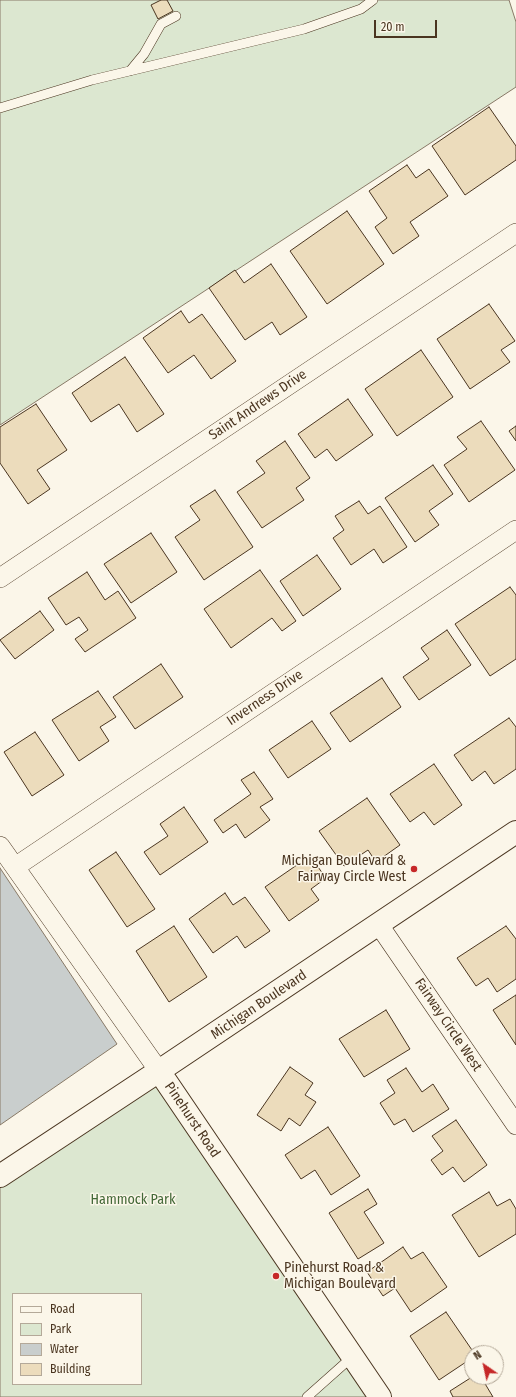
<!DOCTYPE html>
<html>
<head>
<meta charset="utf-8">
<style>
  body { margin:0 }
  #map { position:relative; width:516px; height:1397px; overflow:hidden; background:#fbf6e9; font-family:"Fira Sans Condensed",sans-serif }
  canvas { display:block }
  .legend { position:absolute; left:12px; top:1293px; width:130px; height:92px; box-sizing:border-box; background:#fbf6e9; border:1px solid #b4a999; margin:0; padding:5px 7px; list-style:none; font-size:12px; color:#4a3520 }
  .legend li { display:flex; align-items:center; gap:8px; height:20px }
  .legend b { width:20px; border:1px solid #b4a999 }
  .north { position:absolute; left:464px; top:1345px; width:40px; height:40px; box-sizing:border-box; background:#fbf6e9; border:1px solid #b4a999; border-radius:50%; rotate:326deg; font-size:11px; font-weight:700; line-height:16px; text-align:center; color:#4a3520 }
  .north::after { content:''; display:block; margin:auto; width:14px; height:18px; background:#c62828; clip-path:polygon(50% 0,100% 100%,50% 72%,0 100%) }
  .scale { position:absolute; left:374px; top:20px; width:63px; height:18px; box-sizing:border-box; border:2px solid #4a3520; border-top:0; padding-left:5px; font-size:12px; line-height:14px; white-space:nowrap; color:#4a3520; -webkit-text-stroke:3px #fbf6e9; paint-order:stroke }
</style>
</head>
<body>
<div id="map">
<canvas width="516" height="1397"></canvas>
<ul class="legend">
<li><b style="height:5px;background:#fbf6e9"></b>Road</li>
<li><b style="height:11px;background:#dce7d0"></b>Park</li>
<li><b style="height:11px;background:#c9cecd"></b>Water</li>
<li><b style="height:11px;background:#ecdcbc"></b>Building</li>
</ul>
<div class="north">N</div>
<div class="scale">20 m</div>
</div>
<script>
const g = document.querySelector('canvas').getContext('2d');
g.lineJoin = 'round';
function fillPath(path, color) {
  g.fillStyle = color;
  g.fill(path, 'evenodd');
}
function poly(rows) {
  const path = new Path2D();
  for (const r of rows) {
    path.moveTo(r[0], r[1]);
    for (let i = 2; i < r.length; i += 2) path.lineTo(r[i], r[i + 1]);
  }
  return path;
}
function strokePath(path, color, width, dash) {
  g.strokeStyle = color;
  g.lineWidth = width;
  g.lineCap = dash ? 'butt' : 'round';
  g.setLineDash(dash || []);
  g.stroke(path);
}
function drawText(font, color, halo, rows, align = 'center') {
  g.font = font + ' "Fira Sans Condensed",sans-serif';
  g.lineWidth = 3;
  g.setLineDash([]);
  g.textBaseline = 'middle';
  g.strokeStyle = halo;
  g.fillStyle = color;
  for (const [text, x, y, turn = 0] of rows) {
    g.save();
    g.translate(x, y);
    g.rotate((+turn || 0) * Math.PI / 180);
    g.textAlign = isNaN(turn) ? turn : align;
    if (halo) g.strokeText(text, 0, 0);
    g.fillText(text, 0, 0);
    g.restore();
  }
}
const green = poly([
  [0,0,509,0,516,22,516,87,0,425,0,0],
  [159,1071,380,1397,0,1397,0,1177,159,1071],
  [13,1294,141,1294,141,1384,13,1384,13,1294]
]);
fillPath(green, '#dce7d0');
strokePath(green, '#887966', 1);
const water = poly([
  [0,868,117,1044,0,1125,0,868]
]);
fillPath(water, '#c9cecd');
strokePath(water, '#887966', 1);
const building = poly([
  [161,0,167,0,173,11,158,19,151,5,161,0],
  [489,107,516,146,516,160,465,195,432,146,489,107],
  [407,165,416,178,429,169,448,196,410,222,419,236,393,254,375,227,387,218,369,191,407,165],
  [347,211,384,264,327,304,290,251,347,211],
  [271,264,307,317,280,335,272,322,245,340,209,288,235,270,244,283,271,264],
  [489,304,515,341,501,350,510,362,470,389,437,339,489,304],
  [181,311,189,323,202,314,236,361,211,379,194,355,168,373,143,338,181,311],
  [421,350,453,397,397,436,365,389,421,350],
  [125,357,164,414,137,432,119,404,91,422,72,393,125,357],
  [348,399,373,435,336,461,327,449,315,458,298,434,348,399],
  [36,404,67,450,37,470,50,489,28,504,0,463,0,427,36,404],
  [481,421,515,470,469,502,444,465,467,449,457,437,481,421],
  [516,426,516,441,509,431,516,426],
  [285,441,310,478,296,488,304,500,262,528,237,492,265,473,256,461,285,441],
  [433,465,453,494,429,511,439,525,415,542,385,498,433,465],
  [215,490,253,547,204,580,175,537,200,520,190,506,215,490],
  [359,501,368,514,380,506,407,547,383,563,374,549,351,565,333,538,344,530,335,516,359,501],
  [151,533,177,572,131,603,104,564,151,533],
  [317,555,341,589,303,616,280,581,317,555],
  [260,570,296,621,282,631,272,618,231,648,204,609,260,570],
  [87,572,105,600,118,591,136,618,85,652,75,639,88,630,79,617,66,625,48,598,87,572],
  [510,587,516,595,516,659,490,676,455,624,510,587],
  [40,611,54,630,15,659,0,640,40,611],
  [447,630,471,665,419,700,403,677,429,659,421,648,447,630],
  [161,664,183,697,135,729,113,697,161,664],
  [382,678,401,707,350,742,330,713,382,678],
  [98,691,116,717,100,727,109,741,79,761,52,720,98,691],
  [509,718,516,727,516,769,494,784,485,771,472,781,454,755,509,718],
  [312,721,331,749,288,778,269,750,312,721],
  [35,732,64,775,32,796,4,752,35,732],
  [434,764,462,805,434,825,424,812,410,822,390,794,434,764],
  [254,772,273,799,260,807,270,820,245,838,236,824,223,833,214,820,251,794,241,780,254,772],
  [367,798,400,845,376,862,368,850,344,866,319,831,367,798],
  [184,807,208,842,160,875,144,852,168,836,160,824,184,807],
  [116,852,155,909,127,927,89,870,116,852],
  [310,856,326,878,311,889,319,900,289,921,265,887,310,856],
  [225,893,233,905,245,897,270,931,245,948,237,936,213,953,189,919,225,893],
  [174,926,207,977,169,1002,136,951,174,926],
  [506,926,516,939,516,979,497,992,488,978,476,986,457,958,506,926],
  [516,995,516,1045,493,1010,516,995],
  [386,1010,410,1049,364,1077,339,1039,386,1010],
  [290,1067,313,1083,305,1095,316,1102,300,1126,289,1118,281,1131,257,1115,290,1067],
  [406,1068,422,1092,433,1084,449,1109,413,1132,405,1119,394,1125,380,1103,395,1093,387,1080,406,1068],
  [456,1120,487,1165,464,1182,453,1167,442,1175,431,1160,443,1151,432,1136,456,1120],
  [328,1127,360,1176,331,1195,315,1170,301,1179,285,1155,328,1127],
  [368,1189,377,1204,364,1212,384,1243,358,1259,329,1213,368,1189],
  [489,1192,497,1206,510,1199,516,1209,516,1234,479,1257,452,1215,489,1192],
  [403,1247,411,1259,423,1252,447,1287,411,1312,395,1288,383,1296,367,1272,403,1247],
  [446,1312,474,1353,472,1353,472,1358,439,1380,410,1336,446,1312],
  [472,1377,481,1377,493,1397,453,1397,450,1391,472,1377]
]);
fillPath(building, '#ecdcbc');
strokePath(building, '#4a3520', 1);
const lane = poly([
  [130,71,144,54,161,24,176,16],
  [0,108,92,80,304,29,361,9,373,0],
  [307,1397,352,1357]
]);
const street = poly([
  [0,578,516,233],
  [0,846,159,1071],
  [15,867,516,530],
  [379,925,516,1125]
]);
const secondary = poly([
  [159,1071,380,1397],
  [0,1176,159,1071,516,832]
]);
strokePath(lane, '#4a3520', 10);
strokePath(street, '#4a3520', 20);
strokePath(secondary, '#4a3520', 24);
strokePath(lane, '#fbf6e9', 9);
strokePath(street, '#fbf6e9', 19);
strokePath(secondary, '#fbf6e9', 22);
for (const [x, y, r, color] of [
  [414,869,4,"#c62828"],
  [276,1276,4,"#c62828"]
]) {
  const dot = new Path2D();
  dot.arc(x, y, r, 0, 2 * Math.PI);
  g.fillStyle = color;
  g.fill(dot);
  strokePath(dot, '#fbf6e9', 1.5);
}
drawText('14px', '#4a3520', '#fbf6e9', [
  ["Saint Andrews Drive",258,405,-34],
  ["Inverness Drive",265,698,-34],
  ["Michigan Boulevard",259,1005,-34],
  ["Fairway Circle West",448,1025,56],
  ["Pinehurst Road",192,1120,56]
]);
drawText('14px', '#4a3520', '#fbf6e9', [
  ["Michigan Boulevard &",406,861],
  ["Fairway Circle West",406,877],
  ["Pinehurst Road &",284,1268,"left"],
  ["Michigan Boulevard",284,1284,"left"]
], 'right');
drawText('14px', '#436837', '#fbf6e9', [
  ["Hammock Park",133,1200]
]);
</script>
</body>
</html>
